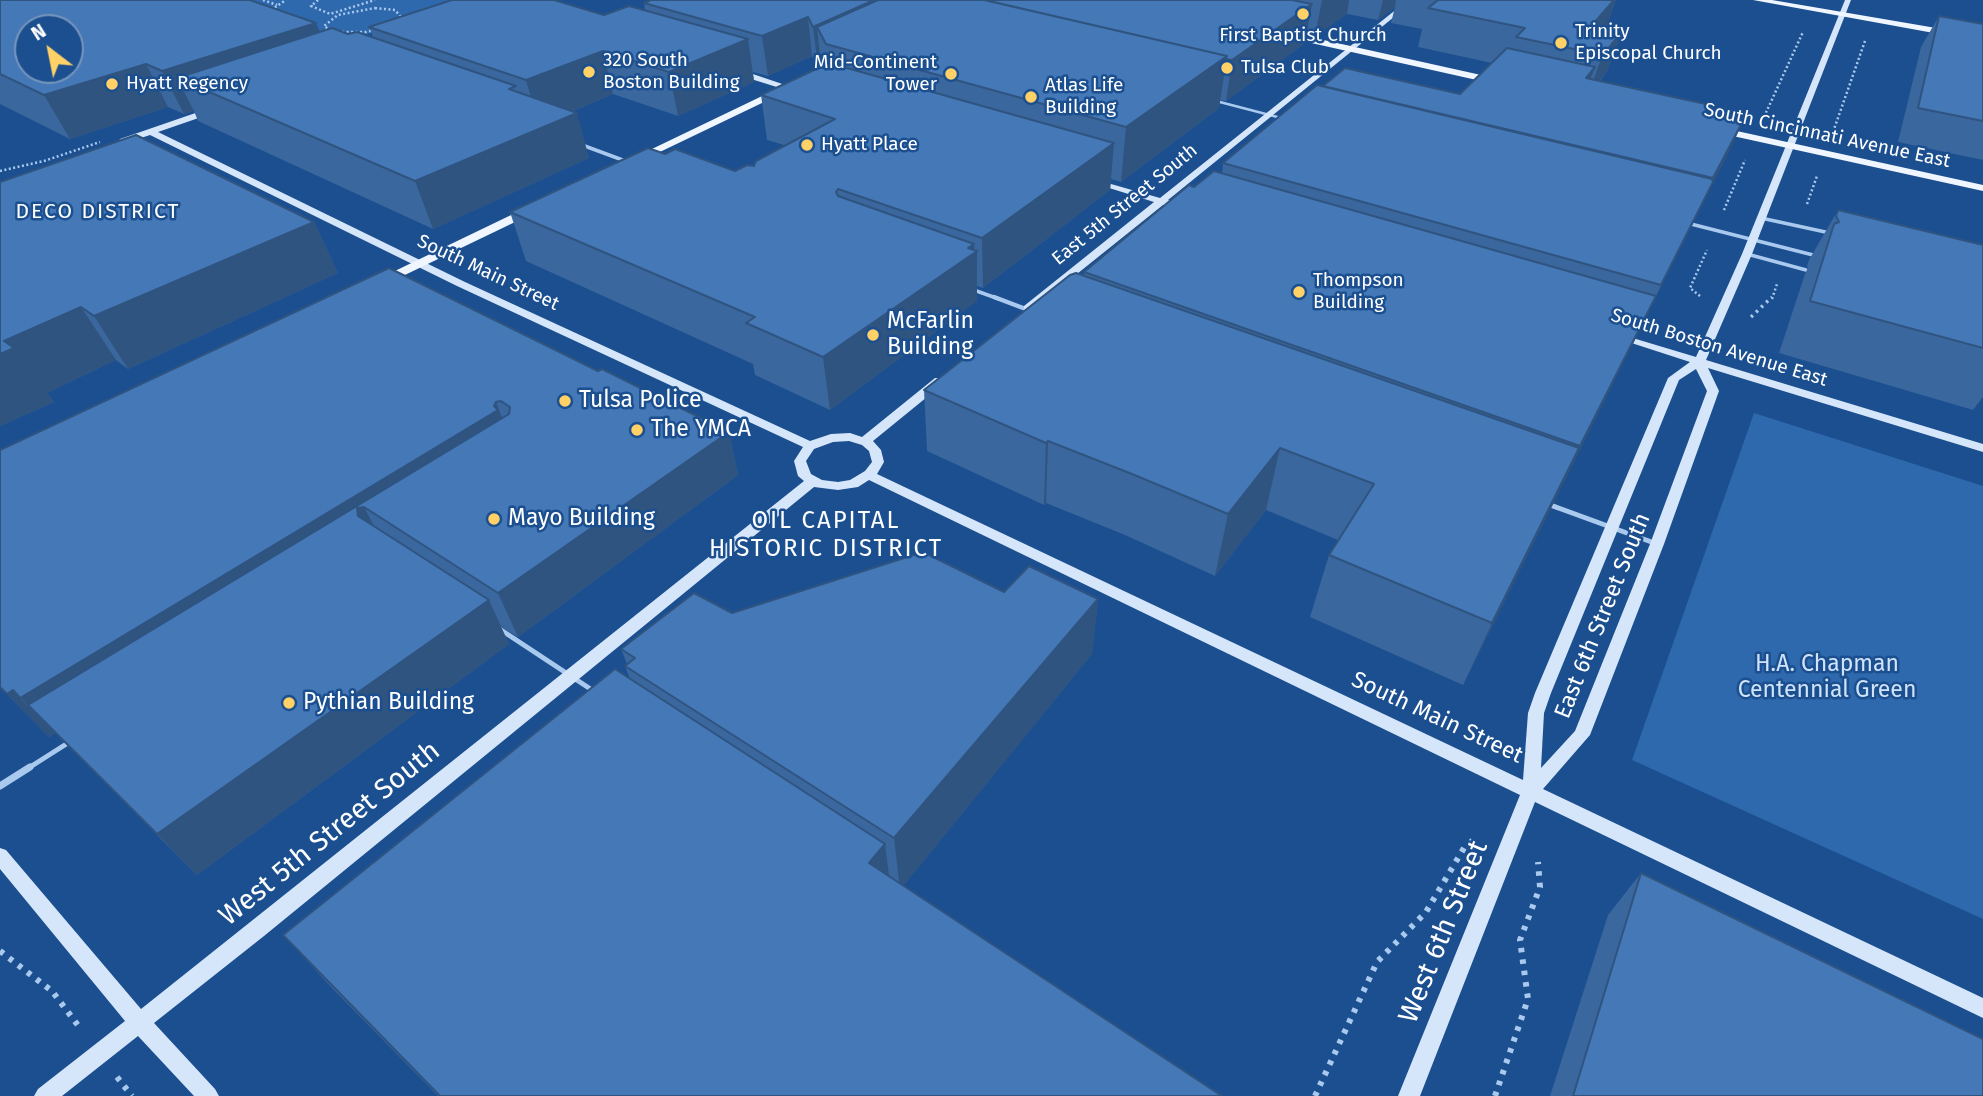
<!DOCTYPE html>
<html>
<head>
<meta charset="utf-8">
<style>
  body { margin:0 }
  #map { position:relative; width:1983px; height:1096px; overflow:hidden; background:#1b4f8f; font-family:"Fira Sans",sans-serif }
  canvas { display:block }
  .north { position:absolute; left:14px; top:14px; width:70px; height:70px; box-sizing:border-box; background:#1b4f8f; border:2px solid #7695bc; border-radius:50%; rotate:328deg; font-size:19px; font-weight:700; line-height:28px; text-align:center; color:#fff }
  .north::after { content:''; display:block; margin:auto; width:24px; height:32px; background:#ffd166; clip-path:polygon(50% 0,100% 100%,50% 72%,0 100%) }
</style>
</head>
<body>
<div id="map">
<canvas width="1983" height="1096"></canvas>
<div class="north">N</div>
</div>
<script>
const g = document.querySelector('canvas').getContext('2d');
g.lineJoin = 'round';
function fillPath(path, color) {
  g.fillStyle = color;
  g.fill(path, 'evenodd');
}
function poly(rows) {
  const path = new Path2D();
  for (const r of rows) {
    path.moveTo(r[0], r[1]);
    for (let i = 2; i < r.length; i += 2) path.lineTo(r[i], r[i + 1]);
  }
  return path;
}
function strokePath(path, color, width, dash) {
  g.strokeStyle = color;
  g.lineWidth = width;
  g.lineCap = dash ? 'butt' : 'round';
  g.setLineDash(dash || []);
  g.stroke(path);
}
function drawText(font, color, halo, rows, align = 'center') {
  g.font = font + ' "Fira Sans",sans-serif';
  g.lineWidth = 5;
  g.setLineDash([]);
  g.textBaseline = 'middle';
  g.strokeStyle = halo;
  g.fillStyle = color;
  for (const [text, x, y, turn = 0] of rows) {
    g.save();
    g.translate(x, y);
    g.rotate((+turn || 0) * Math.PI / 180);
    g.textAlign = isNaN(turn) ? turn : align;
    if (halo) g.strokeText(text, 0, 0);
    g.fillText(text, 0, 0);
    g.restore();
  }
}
fillPath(poly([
  [225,0,471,0,343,42],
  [1754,413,1983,486,1983,919,1632,760]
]), '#2e69ad');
strokePath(poly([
  [263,0,277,5],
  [318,0,311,6,330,14,375,0],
  [375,8,395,10,401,17,389,26,366,32,333,32,324,26,338,15,375,8],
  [271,10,286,0],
  [1764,117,1803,32],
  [1833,132,1865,41],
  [0,171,44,161,100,142],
  [1807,204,1817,176],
  [1724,210,1745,160],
  [1700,296,1690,288,1707,250],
  [1772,299,1777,284]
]), '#a9c9ee', 2.5, [2, 2.5]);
strokePath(poly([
  [1751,317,1772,297]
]), '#a9c9ee', 3.5, [2.5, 4.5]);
strokePath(poly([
  [0,951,52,991,80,1028],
  [117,1077,132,1096],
  [1315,1096,1377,962,1426,912,1464,848,1478,836],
  [1495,1096,1528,999,1520,940,1540,887,1538,862]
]), '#a9c9ee', 6, [4.5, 7]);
strokePath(poly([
  [1216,101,1285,119]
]), '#a9c9ee', 2.5);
strokePath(poly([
  [582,145,628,162],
  [1761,218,1830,233],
  [1687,223,1817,256],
  [1747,254,1806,270],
  [971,289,999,299]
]), '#a9c9ee', 3.5);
strokePath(poly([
  [994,297,1031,311],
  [1548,504,1558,508]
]), '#a9c9ee', 4.5);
strokePath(poly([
  [1553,506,1657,544],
  [498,628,595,692],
  [27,769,71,741]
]), '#a9c9ee', 5);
strokePath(poly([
  [0,786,30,767]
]), '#a9c9ee', 7);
fillPath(poly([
  [1408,0,1415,0,1168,200,1187,206,1187,210,1163,205,1032,310,1024,310,1024,306,1154,202,1090,182,1090,178,1160,198,1408,0],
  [1845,0,1851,0,1752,254,1706,360,1983,444,1983,452,1708,368,1719,391,1664,544,1590,735,1543,789,1983,998,1983,1018,1535,802,1420,1096,1398,1096,1520,795,869,480,858,487,838,490,814,487,264,936,154,1023,215,1089,219,1096,194,1096,138,1036,62,1096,34,1096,38,1089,125,1021,0,869,0,848,6,850,141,1009,804,481,798,476,794,461,803,447,457,286,150,135,123,144,119,141,120,139,210,108,216,108,216,112,158,132,465,282,810,441,831,434,850,433,862,437,935,378,943,378,943,384,873,441,881,450,884,462,877,474,1523,780,1528,713,1535,693,1668,378,1690,362,1610,336,1616,333,1696,357,1742,254,1845,0],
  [1696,369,1707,391,1650,544,1575,731,1541,768,1544,713,1551,693,1679,380,1696,369],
  [849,441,862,445,869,451,872,462,865,471,850,480,838,482,822,480,811,474,806,461,814,449,833,442,849,441],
  [735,70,741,70,803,91,796,93,735,74,735,70]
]), '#d6e6fa');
fillPath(poly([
  [1753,0,1772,0,1983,36,1983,42,1753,0],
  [1283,31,1499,79,1504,82,1499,85,1280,36,1278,34,1283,31],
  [783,86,788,89,787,91,639,162,629,160,783,86],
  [1714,126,1983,185,1983,191,1710,131,1710,127,1714,126],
  [534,204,538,205,538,211,384,285,374,285,372,282,534,204]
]), '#f0f6ff');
fillPath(poly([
  [0,0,373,37,369,27,604,15,645,10,644,3,651,0,1616,0,1607,25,1614,30,1622,31,1607,71,1600,81,1747,113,1463,685,1310,617,1329,555,1338,540,1266,510,1215,576,1125,535,1046,503,1044,505,927,451,924,390,1084,276,1084,272,1194,187,1222,173,1223,163,1323,87,1460,94,1492,63,1418,47,1422,29,1391,23,1395,7,1378,20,1347,14,1315,36,1307,34,1305,43,1226,101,1220,100,1219,108,1121,182,1111,179,1110,190,983,288,977,286,977,301,830,410,755,375,753,364,526,261,510,212,665,154,735,171,754,166,784,145,767,140,761,95,821,66,821,65,818,67,812,56,768,76,753,72,754,82,678,116,613,94,573,111,589,158,433,229,198,121,194,111,184,114,168,107,70,139,0,104],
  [1939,16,1983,24,1983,160,1898,142,1921,47],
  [0,182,314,222,338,273,128,369,116,360,47,393,54,402,0,426],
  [1838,210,1983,245,1983,397,1973,410,1779,353,1805,274,1808,268,1807,266,1809,260],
  [598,371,729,432,738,475,518,637,500,626,509,644,197,875,55,733,49,737,0,687,0,450],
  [1004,592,1098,599,1092,654,903,886,1222,1096,438,1096,331,987,283,935,630,679,625,666,627,664,621,649,732,613],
  [1641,873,1983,1096,1550,1096,1608,915]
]), '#3a679d');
fillPath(poly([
  [874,0,900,0,817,27,821,65,818,67,813,27],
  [1322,0,1349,0,1347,14,1315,36],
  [1383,0,1396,0,1395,7,1378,20],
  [1614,0,1616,0,1604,34,1594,23],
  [1312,4,1305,43,1226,101,1232,60],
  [808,17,812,56,768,76,762,36],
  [316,23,333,64,177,78,194,111,184,114,162,71],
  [1615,26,1605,52,1622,31,1607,71,1588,95,1612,29],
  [748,39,754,82,678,116,669,72],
  [603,51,613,94,539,125,526,80],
  [1227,56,1219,108,1121,182,1126,127],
  [146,64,168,107,70,139,44,95],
  [1595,67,1581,104,1586,78],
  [577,113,589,158,433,229,415,181],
  [1747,113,1729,152,1636,337,1713,178],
  [1114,143,1110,190,983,288,982,238],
  [314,222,338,273,128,369,94,316],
  [974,244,974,253,977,251,977,301,830,410,823,357],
  [1656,296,1631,348,1463,685,1492,623],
  [81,307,116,360,47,393,54,402,0,426,0,354,4,341],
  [496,402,512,444,364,507,387,551,28,705,62,740,20,698,494,406],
  [729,432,738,475,518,637,498,593],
  [1048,441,1046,503,1044,505,1046,443],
  [1280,448,1266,510,1215,576,1228,514],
  [1098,599,1092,654,900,890,894,838],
  [489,600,509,644,197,875,157,834],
  [13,690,55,733,49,737,7,694],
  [885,844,892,899,869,863]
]), '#305480');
const building = poly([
  [0,0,250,0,316,23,162,71,146,64,44,95,0,74,0,0],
  [28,28,70,28,70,70,28,70,28,28],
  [452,0,554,0,604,15,629,6,748,39,669,72,603,51,526,80,369,27,452,0],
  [651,0,874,0,813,27,808,17,762,36,644,3,651,0],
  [878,0,985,0,1227,56,1126,127,826,44,817,27,878,0],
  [984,0,1292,0,1312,4,1232,60,1226,59,1227,56,984,0],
  [1438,0,1614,0,1594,23,1615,26,1612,29,1622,31,1603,55,1516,37,1525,28,1428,8,1438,0],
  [1939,16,1983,24,1983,121,1918,108,1939,16],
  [332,28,348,34,357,32,516,86,509,89,577,113,415,181,177,78,332,28],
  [1507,48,1595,67,1586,78,1747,113,1713,178,1323,86,1345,68,1460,94,1507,48],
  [829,63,1114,143,982,238,838,189,836,192,838,196,974,244,968,248,977,251,823,357,746,323,755,317,510,212,648,148,665,154,675,149,735,171,747,165,754,166,756,161,835,119,761,95,829,63],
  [1317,85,1712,179,1713,182,1661,285,1223,163,1317,85],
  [136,135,314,222,94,316,81,307,4,341,14,348,0,354,0,182,136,135],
  [1214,171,1656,296,1580,446,1084,272,1189,185,1194,187,1214,171],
  [1838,210,1983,245,1983,348,1810,301,1834,224,1839,222,1836,216,1838,210],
  [389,268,598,371,602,369,729,432,498,593,364,507,357,508,358,516,489,600,157,834,28,705,509,414,510,407,501,401,496,402,494,406,498,410,20,698,13,690,7,694,0,687,0,450,389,268],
  [1076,273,1579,448,1492,623,1329,555,1374,484,1280,448,1228,514,1132,474,1048,441,1046,443,924,390,1070,275,1076,273],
  [923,552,1004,592,1029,566,1098,599,894,838,625,666,635,658,621,649,694,593,732,613,923,552],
  [615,669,885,844,869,863,1222,1096,440,1096,283,935,615,669],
  [1641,873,1983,1039,1983,1096,1573,1096,1641,873]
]);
fillPath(building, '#4478b7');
strokePath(building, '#305480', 2);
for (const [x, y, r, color] of [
  [1303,14,7,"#ffd166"],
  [1561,43,7,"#ffd166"],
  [1227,68,7,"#ffd166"],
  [589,72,7,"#ffd166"],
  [951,74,7,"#ffd166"],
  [112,84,7,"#ffd166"],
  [1031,97,7,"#ffd166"],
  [807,145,7,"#ffd166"],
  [1299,292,7,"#ffd166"],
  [873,335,7,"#ffd166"],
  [565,401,7,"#ffd166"],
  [637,430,7,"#ffd166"],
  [494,519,7,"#ffd166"],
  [289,703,7,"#ffd166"]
]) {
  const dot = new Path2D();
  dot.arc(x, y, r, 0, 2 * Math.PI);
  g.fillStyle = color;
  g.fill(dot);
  strokePath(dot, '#1b4f8f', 2.5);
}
drawText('19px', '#fff', '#1b4f8f', [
  ["Trinity",1575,32],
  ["Episcopal Church",1575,54],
  ["First Baptist Church",1303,36,"center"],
  ["320 South",603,61],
  ["Boston Building",603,83],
  ["Mid-Continent",937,63,"right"],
  ["Tower",937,85,"right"],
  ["Tulsa Club",1241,68],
  ["Hyatt Regency",126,84],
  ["Atlas Life",1045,86],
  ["Building",1045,108],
  ["Hyatt Place",821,145],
  ["Thompson",1313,281],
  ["Building",1313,303]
], 'left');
drawText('19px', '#fff', '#1b4f8f', [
  ["South Cincinnati Avenue East",1827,136,12],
  ["East 5th Street South",1125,205,-39],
  ["South Main Street",488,273,25],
  ["South Boston Avenue East",1719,348,17]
]);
g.letterSpacing = '2px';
drawText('21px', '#fff', '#1b4f8f', [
  ["DECO DISTRICT",98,212]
]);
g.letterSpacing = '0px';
drawText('23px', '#fff', '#1b4f8f', [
  ["McFarlin",887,322],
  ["Building",887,348],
  ["Tulsa Police",579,401],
  ["The YMCA",651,430],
  ["Mayo Building",508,519],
  ["Pythian Building",303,703]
], 'left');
drawText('23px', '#fff', '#1b4f8f', [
  ["East 6th Street South",1603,616,-68],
  ["South Main Street",1437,718,25]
]);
drawText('23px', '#cfe3fa', '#1b4f8f', [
  ["H.A. Chapman",1827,665],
  ["Centennial Green",1827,691]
]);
g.letterSpacing = '2px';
drawText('24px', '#fff', '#1b4f8f', [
  ["OIL CAPITAL",826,521],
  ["HISTORIC DISTRICT",826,549]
]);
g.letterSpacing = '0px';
drawText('28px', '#fff', '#1b4f8f', [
  ["West 5th Street South",330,834,-39],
  ["West 6th Street",1444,932,-68]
]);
</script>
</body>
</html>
